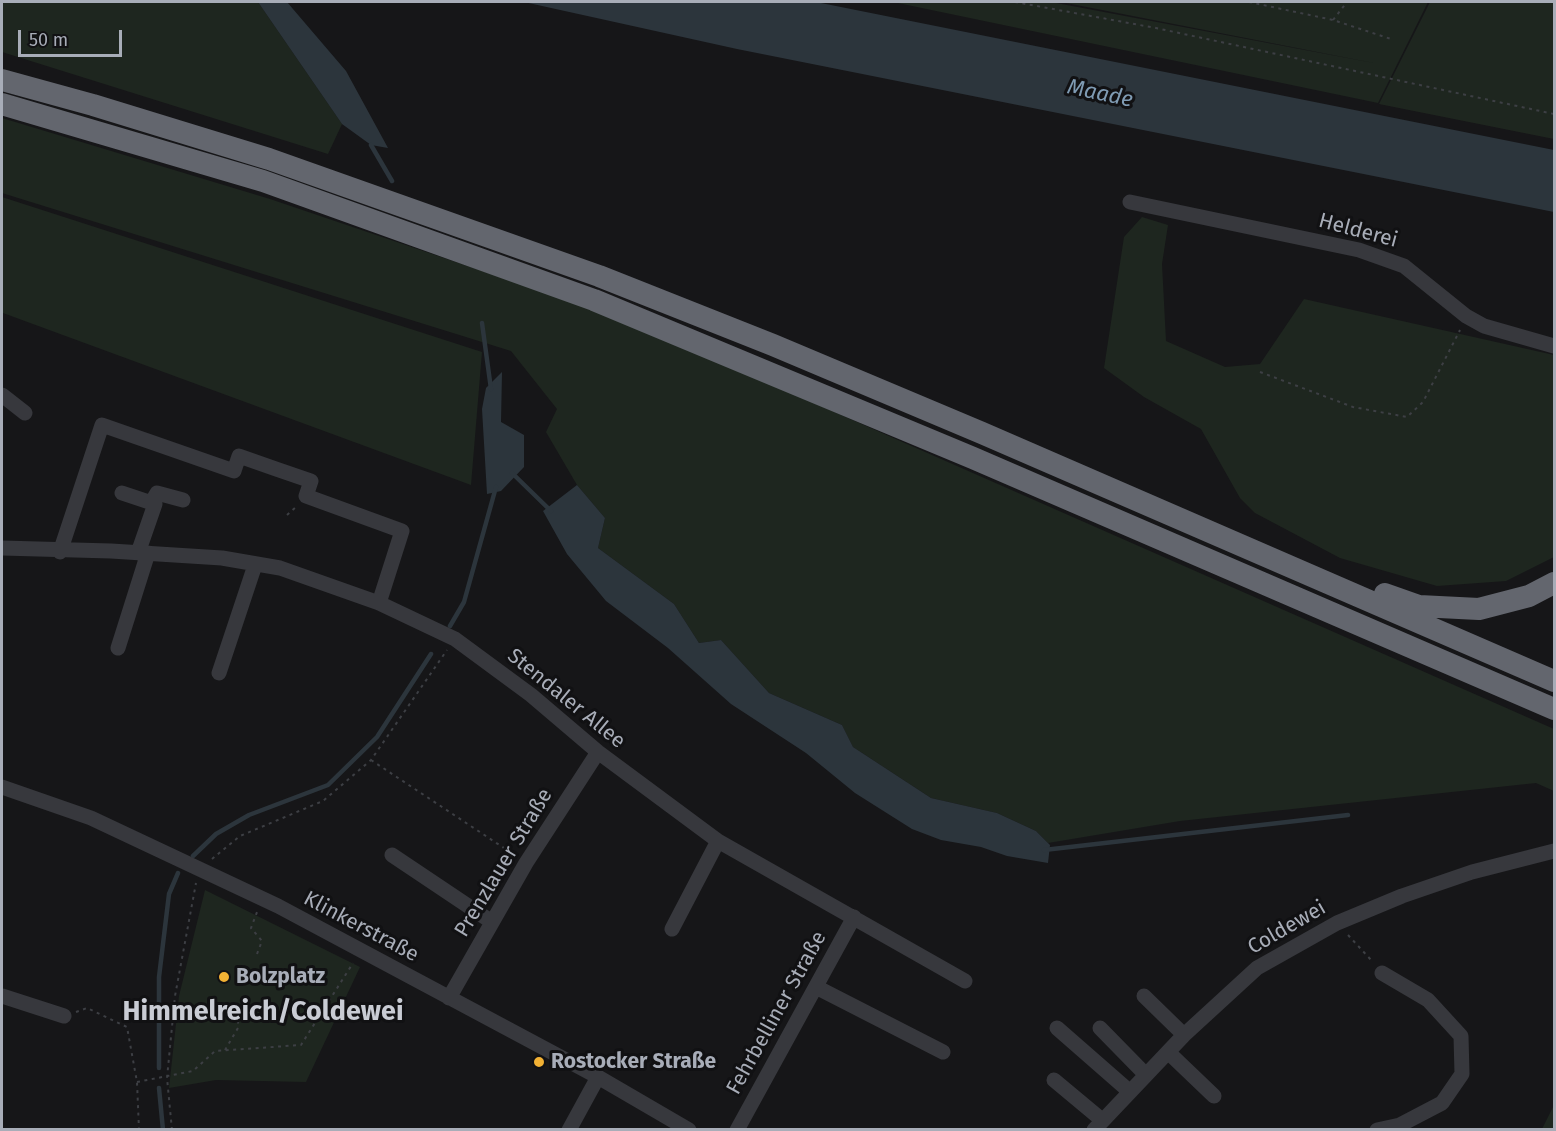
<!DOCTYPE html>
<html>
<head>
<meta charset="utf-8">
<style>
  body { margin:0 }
  #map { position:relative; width:1556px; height:1131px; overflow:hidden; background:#161618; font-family:"Fira Sans",sans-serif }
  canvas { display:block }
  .frame { position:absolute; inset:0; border:3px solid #a8adb8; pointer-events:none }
  .scale { position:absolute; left:18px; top:30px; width:104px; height:27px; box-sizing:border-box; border:3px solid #a8adb8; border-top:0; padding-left:8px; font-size:18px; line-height:21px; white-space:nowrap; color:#a8adb8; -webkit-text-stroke:4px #111113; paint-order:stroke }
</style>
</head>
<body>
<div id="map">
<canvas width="1556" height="1131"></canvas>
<div class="frame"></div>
<div class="scale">50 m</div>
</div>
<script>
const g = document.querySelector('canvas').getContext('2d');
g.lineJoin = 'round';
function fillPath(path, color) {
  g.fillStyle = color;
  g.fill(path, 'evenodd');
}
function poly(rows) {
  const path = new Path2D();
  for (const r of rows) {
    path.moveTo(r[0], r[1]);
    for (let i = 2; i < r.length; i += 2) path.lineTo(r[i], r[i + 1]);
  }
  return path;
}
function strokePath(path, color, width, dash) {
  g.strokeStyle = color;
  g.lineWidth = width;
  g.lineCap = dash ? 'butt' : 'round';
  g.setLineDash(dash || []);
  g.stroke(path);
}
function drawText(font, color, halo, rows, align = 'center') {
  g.font = font + ' "Fira Sans",sans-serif';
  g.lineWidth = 6;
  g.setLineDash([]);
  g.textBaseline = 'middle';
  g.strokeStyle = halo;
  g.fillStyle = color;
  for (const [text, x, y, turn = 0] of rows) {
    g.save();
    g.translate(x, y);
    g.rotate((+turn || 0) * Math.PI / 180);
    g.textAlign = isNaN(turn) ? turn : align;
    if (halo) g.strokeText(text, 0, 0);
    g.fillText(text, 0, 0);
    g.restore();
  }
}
fillPath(poly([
  [2,2,258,2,342,124,328,154,2,52],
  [893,2,1051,2,1379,64,1061,2,1428,2,1378,103],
  [1430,2,1554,2,1554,139,1379,104],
  [2,118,270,199,621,318,1554,729,1554,791,1536,783,1180,821,1048,843,1036,831,997,813,931,798,853,747,842,725,769,693,721,640,699,643,674,604,598,548,605,518,577,485,546,432,557,409,511,351,2,193],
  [2,197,482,352,471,485,3,313],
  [1142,217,1168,225,1162,264,1166,341,1225,367,1260,364,1304,299,1554,355,1554,557,1506,581,1437,586,1340,558,1255,513,1240,498,1201,429,1144,397,1104,368,1124,237],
  [205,890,360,967,306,1082,216,1080,169,1088,179,996],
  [1554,1105,1554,1129,1542,1129]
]), '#1e261f');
fillPath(poly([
  [258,2,287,2,346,71,388,148,371,145,342,124],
  [524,2,816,2,1554,150,1554,212,737,49],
  [502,372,501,422,524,435,524,467,501,491,487,494,482,409,486,388],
  [577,485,605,518,598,548,674,604,699,643,721,640,769,693,842,725,853,747,931,798,997,813,1036,831,1050,845,1048,863,1007,856,981,847,941,840,912,829,855,793,806,753,731,704,668,648,606,601,567,554,543,511]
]), '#2c353c');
strokePath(poly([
  [371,145,392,181],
  [482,323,491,389],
  [512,473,551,511],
  [450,626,464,602,496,487],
  [1044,850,1348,815],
  [193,856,216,834,249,815,328,785,377,737,431,654],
  [159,1068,159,977,169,894,178,873],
  [159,1088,163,1130]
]), '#2c353c', 4.5);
strokePath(poly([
  [1015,2,1156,28,1554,114],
  [1249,2,1333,20,1391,39],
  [1333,20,1347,2],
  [1260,372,1353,407,1407,417,1423,402,1460,330],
  [287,515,296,507],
  [371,760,513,854],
  [212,859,240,836,323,801,371,760,447,650],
  [1348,935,1372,961],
  [257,954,262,941,251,928,257,912],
  [76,1012,87,1008,127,1027,137,1082,139,1130],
  [225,1050,238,1028,238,1016,233,1013],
  [137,1082,193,1071,215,1051,301,1045,353,963],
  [172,1130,167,1078,175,996,196,883]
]), '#3d3f44', 2, [3, 4.5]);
strokePath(poly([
  [1130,202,1359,250,1404,266,1466,316,1484,326,1554,346],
  [2,395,25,413],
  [122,493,155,504,138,553],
  [151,503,157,493,183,500],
  [2,548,111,551,222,558,280,568,379,603,455,639,531,695,598,752,718,841,965,981],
  [60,552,102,425,234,471,239,456,276,469,311,481,306,496,402,531,379,603],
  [118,648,148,553],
  [219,673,255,565],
  [2,787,91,818,278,906,598,1077,689,1130],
  [392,855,492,922],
  [672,929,718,841],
  [816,987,943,1052],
  [2,996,64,1016],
  [1144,996,1184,1035],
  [449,998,526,863,598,752],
  [1057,1028,1129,1091],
  [1100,1028,1145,1074],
  [1168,1052,1214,1096],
  [1054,1080,1102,1120],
  [569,1130,598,1077],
  [737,1130,854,917],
  [1094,1130,1184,1035,1257,968,1337,923,1402,896,1472,872,1554,851],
  [1377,1130,1400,1125,1442,1103,1462,1074,1461,1036,1428,1000,1382,973]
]), '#37383d', 15);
strokePath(poly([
  [2,80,93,105,269,159,599,276,773,345,982,433,1554,681],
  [2,104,263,181,594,300,973,458,1554,709],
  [1385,594,1419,606,1479,609,1529,596,1554,583]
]), '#63666e', 22);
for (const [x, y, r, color] of [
  [224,977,6,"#f2b134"],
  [539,1062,6,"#f2b134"]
]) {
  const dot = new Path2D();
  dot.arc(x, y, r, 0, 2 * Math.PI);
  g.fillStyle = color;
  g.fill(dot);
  strokePath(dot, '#111113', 2);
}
drawText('21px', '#a8adb8', '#111113', [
  ["Helderei",1358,231,15],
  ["Stendaler Allee",566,699,39],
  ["Prenzlauer Straße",504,863,-59],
  ["Klinkerstraße",361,927,28],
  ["Coldewei",1287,928,-30],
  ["Fehrbelliner Straße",777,1013,-61]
]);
drawText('bold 21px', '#a8adb8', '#111113', [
  ["Bolzplatz",236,977],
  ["Rostocker Straße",551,1062]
], 'left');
drawText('italic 22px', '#7f9bb3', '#111113', [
  ["Maade",1100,94,12]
]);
drawText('bold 27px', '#c9ccd4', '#111113', [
  ["Himmelreich/Coldewei",263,1012]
]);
</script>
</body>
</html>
